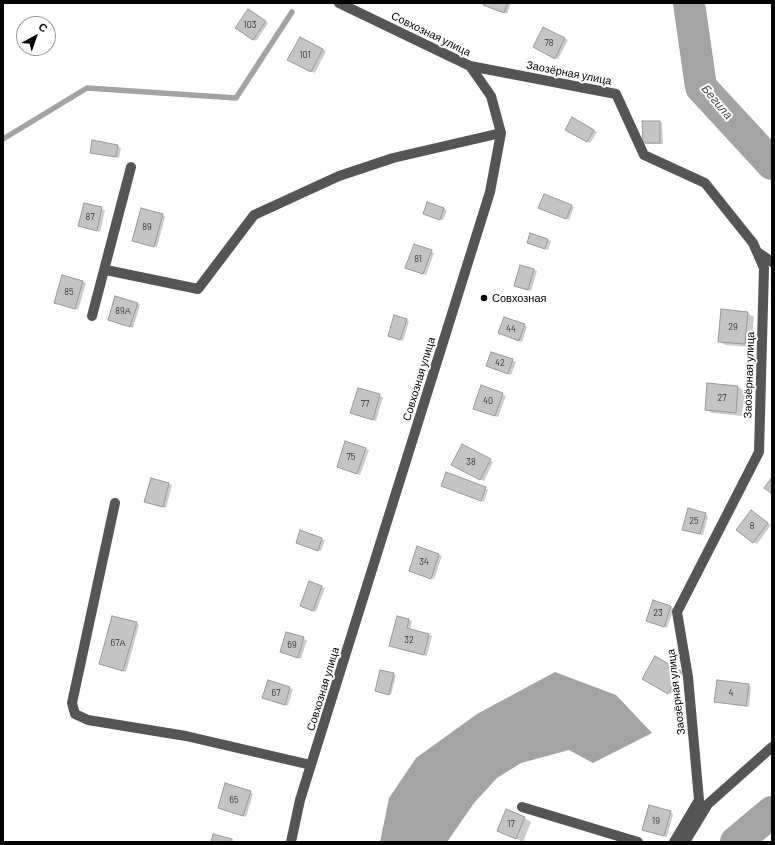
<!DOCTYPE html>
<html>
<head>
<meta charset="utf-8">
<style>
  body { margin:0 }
  #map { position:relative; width:775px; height:845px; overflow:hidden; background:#fff; font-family:Barlow,sans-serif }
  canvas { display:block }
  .frame { position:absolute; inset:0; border:4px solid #000; pointer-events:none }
  .north { position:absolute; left:16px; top:16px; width:40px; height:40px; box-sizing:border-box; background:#fff; border:1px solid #999; border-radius:50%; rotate:40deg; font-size:11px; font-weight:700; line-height:16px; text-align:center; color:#000 }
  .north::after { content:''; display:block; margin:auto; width:14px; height:18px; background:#000; clip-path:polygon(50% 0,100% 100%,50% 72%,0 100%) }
</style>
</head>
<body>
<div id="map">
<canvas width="775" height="845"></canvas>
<div class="frame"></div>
<div class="north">С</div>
</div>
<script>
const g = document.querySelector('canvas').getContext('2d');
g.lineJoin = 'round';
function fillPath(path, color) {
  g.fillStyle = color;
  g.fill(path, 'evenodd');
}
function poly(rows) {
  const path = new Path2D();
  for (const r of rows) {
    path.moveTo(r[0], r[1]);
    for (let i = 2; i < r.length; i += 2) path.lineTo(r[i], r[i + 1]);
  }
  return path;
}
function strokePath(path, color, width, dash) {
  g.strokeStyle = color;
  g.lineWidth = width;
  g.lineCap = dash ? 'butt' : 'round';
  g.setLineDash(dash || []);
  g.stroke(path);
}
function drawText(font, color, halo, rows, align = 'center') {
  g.font = font + ' Barlow,sans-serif';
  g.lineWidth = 4;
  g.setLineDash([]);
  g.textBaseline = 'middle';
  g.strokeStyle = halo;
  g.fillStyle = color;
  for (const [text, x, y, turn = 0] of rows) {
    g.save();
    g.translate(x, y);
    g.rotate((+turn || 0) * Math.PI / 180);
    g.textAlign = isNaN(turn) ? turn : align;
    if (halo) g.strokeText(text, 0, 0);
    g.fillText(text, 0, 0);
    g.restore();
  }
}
fillPath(poly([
  [555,672,616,695,652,733,593,763,569,750,521,763,497,778,474,803,447,842,380,842,389,798,416,758,477,714]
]), '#a3a3a3');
fillPath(poly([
  [485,3,511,3,507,14,487,6],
  [248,10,268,23,256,41,236,28],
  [544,28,568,40,558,59,534,47],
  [300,38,326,51,315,73,289,60],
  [573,118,597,132,590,143,566,129],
  [659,122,662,123,663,144,647,144,644,142],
  [118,146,121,148,119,158,91,152],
  [84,204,105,210,100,232,79,225],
  [571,206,574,207,569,220,542,209],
  [444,209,447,211,443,220,427,215],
  [162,215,165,217,157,247,136,242],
  [548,240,551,241,548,250,528,243],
  [431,251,434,253,426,275,406,268],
  [534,270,537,271,531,291,518,287],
  [63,276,86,283,78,310,58,304],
  [138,304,140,305,133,328,112,321],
  [747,313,754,317,751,347,725,345,719,341],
  [406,320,409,321,403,341,389,336],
  [524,325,527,327,522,342,499,333],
  [492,353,516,362,511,375,490,367],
  [708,384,738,387,745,391,742,416,712,413,706,409],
  [482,387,506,396,498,417,477,410],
  [358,389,383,397,376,421,354,414],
  [346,442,369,450,360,475,338,467],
  [463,446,493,462,484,481,453,465],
  [152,479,172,485,166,508,146,502],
  [446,487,485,488,488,490,484,502],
  [754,513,771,525,757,544,738,530],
  [705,514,708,516,703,535,686,531],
  [322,539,325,540,321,551,300,544],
  [417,547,442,556,434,579,410,571],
  [310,583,325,588,316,612,304,607],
  [671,607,674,608,667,628,647,621],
  [398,617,412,621,410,630,432,636,427,656,393,647],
  [136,623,139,625,126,672,103,665],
  [286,633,307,640,301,659,281,652],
  [656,658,683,673,671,694,643,679],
  [393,674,396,675,391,695,376,691],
  [269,681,293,689,288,706,264,698],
  [748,685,751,687,749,707,715,701],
  [250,792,253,794,246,817,222,809],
  [670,812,673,814,667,837,646,831],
  [524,818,531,822,523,842,498,831]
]), '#0003');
strokePath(poly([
  [3,139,87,88,236,98,292,12]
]), '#a3a3a3', 5.5);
strokePath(poly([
  [689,3,701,87,772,164],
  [736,842,772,812]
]), '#a3a3a3', 32);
const building = poly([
  [484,3,508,3,504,13,483,5,484,3],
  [248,9,266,21,253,40,235,28,248,9],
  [543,27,565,38,555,59,533,47,543,27],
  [300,37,323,49,311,72,287,60,300,37],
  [572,117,594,130,587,142,565,130,572,117],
  [642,121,660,121,660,143,643,143,642,121],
  [92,140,118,145,116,157,90,153,92,140],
  [544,194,572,205,566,219,538,208,544,194],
  [427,202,444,208,440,220,423,214,427,202],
  [84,203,102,207,97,231,78,226,84,203],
  [141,208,163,214,154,247,132,241,141,208],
  [530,233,548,239,545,249,527,243,530,233],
  [414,244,432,250,423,274,405,268,414,244],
  [520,265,534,269,528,290,514,286,520,265],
  [62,275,83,281,75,309,54,303,62,275],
  [115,296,138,303,130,327,108,320,115,296],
  [721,309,748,312,745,344,718,342,721,309],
  [394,315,407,319,400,340,388,336,394,315],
  [504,317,525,324,519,341,498,333,504,317],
  [491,352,513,359,508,374,486,366,491,352],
  [707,383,738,386,736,413,705,410,707,383],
  [481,385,503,393,495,416,473,409,481,385],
  [358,388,380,394,373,420,350,413,358,388],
  [345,441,366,448,357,474,337,467,345,441],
  [462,444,491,459,480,480,451,465,462,444],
  [446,472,486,487,481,501,441,486,446,472],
  [772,477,772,494,764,488,772,477],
  [151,478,169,483,163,507,144,502,151,478],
  [688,508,706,513,700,534,682,530,688,508],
  [751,510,768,523,753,543,736,530,751,510],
  [300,530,322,538,318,551,296,543,300,530],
  [417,546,439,554,431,579,409,571,417,546],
  [309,581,322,586,313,611,300,606,309,581],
  [653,600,671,606,664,627,646,621,653,600],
  [112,616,137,622,123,671,99,664,112,616],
  [397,616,409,619,407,628,429,634,424,655,389,646,397,616],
  [286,632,304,637,298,658,280,652,286,632],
  [655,656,681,671,668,694,642,679,655,656],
  [380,670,394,673,389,695,375,691,380,670],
  [268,680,290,687,285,705,262,698,268,680],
  [717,680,749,684,746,706,714,702,717,680],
  [225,783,251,791,243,816,218,808,225,783],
  [649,805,671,811,664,836,642,830,649,805],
  [506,809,525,817,516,839,497,831,506,809],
  [213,834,232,839,232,842,211,842,213,834]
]);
fillPath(building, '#c4c4c4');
strokePath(building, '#999', 1);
strokePath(poly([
  [470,66,616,94,644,155,705,183,753,243,764,268,759,452,677,612,688,677,699,800,674,842],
  [757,252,772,262],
  [106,270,198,289,254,215,339,176,393,158,501,133],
  [92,316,131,167],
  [115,503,72,703,75,714,88,720,186,736,311,765],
  [522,807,638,842],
  [291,842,300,800,490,192,501,133,491,96,470,66,339,3],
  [685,842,708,804,772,747]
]), '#555', 10);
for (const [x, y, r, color] of [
  [484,298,4,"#000"]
]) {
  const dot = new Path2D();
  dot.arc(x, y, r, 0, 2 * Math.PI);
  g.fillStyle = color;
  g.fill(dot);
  strokePath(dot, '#fff', 1.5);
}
drawText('9px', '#313131', null, [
  ["103",250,25],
  ["78",549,43],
  ["101",305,55],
  ["87",90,217],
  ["89",147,227],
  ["81",418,259],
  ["85",69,292],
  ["89А",123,311],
  ["29",733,327],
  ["44",511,329],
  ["42",500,363],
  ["27",722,398],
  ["40",488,401],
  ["77",365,404],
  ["75",351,457],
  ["38",471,462],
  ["25",694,521],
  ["8",752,526],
  ["34",424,562],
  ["23",658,613],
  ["32",409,640],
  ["67А",118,643],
  ["69",292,645],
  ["67",276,693],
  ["4",731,693],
  ["65",234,800],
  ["19",656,821],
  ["17",511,824]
]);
drawText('11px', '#000', '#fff', [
  ["Совхозная улица",431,34,26],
  ["Заозёрная улица",569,73,11],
  ["Заозёрная улица",749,375,-88],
  ["Совхозная улица",419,379,-73],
  ["Совхозная улица",323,689,-73],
  ["Заозёрная улица",676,692,-97]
]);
drawText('11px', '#000', '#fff', [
  ["Совхозная",492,298]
], 'left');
drawText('italic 12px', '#444', '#fff', [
  ["Бегила",717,102,50]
]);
</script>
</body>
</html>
